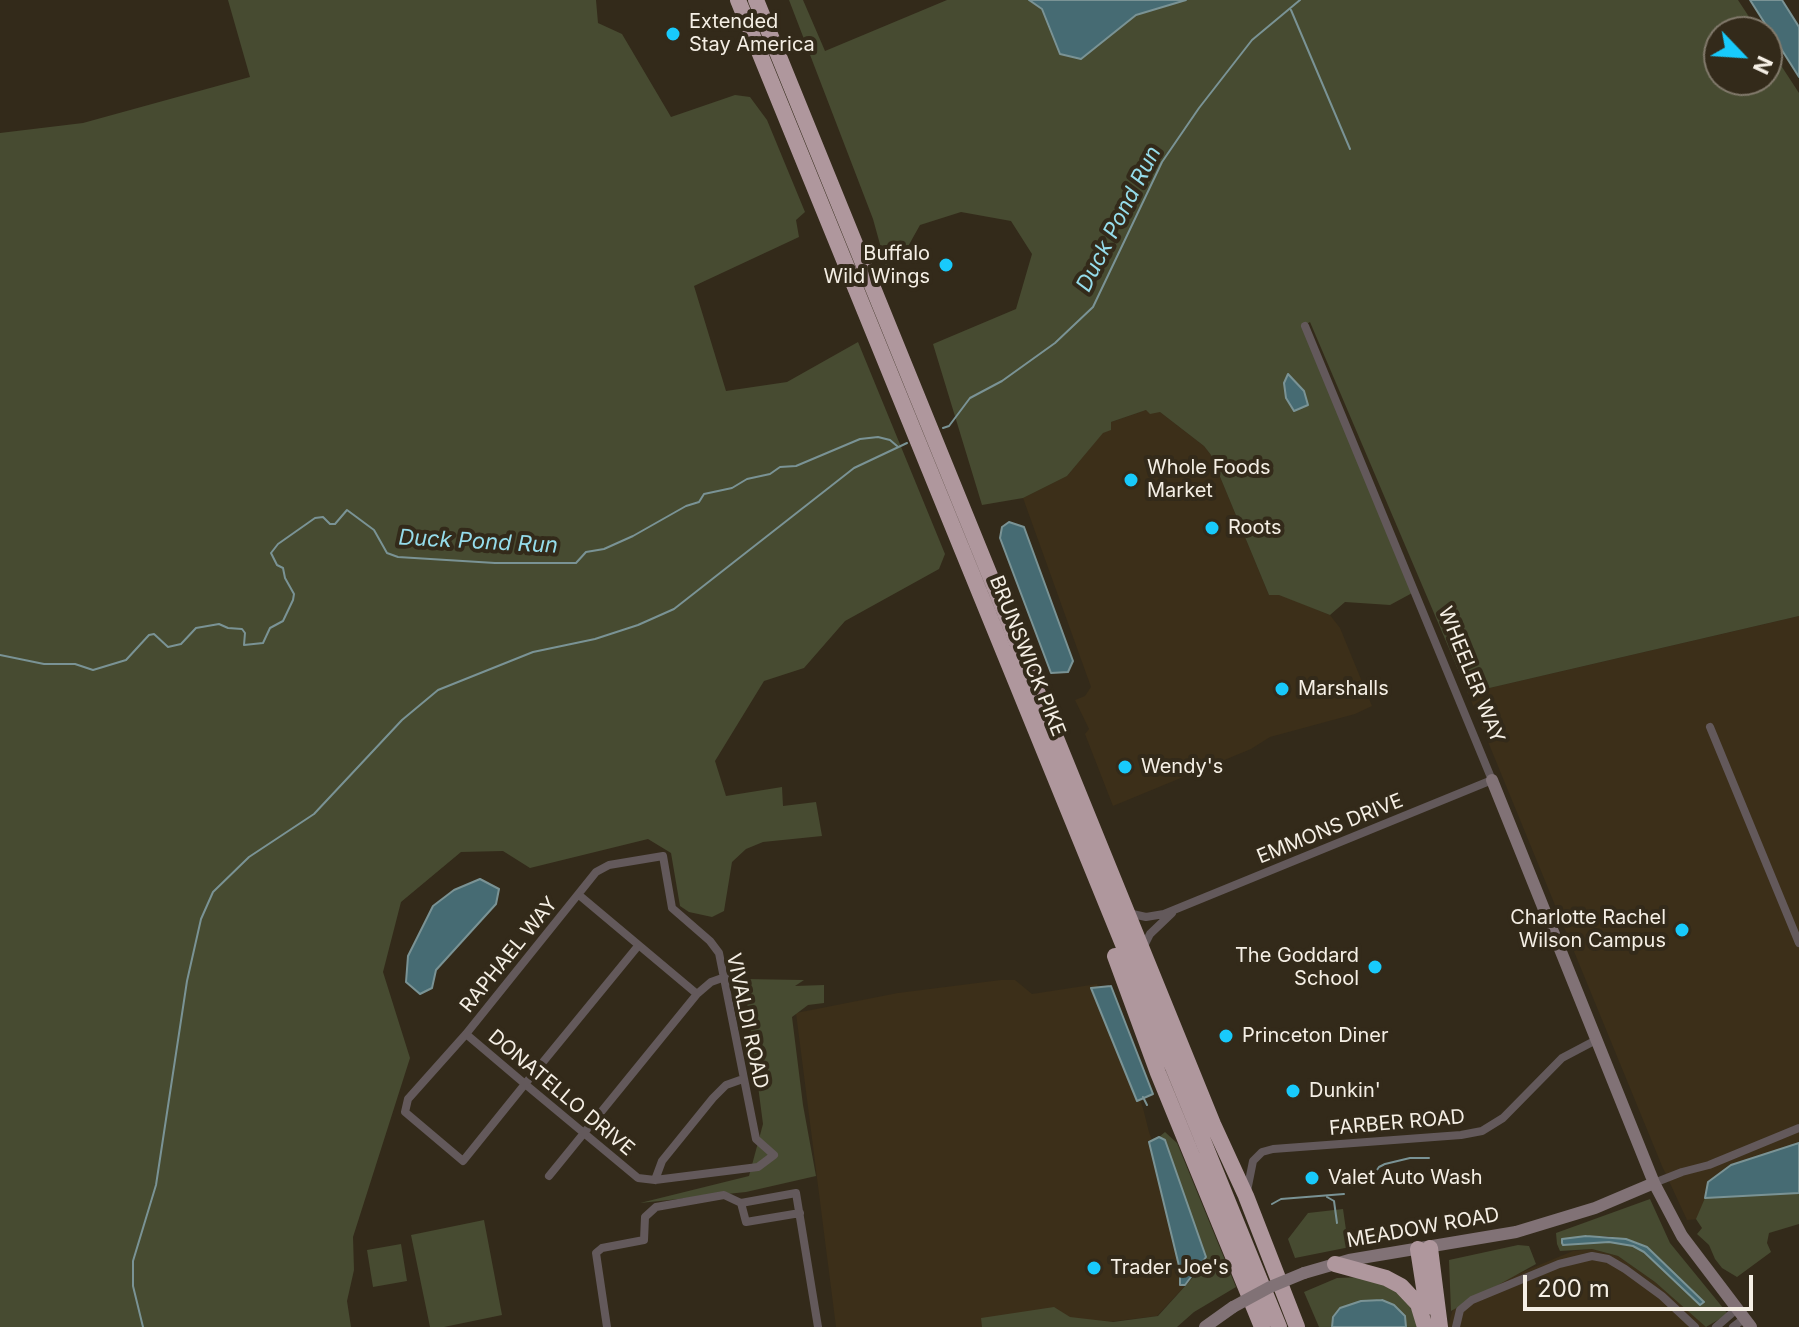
<!DOCTYPE html>
<html>
<head>
<meta charset="utf-8">
<style>
  body { margin:0 }
  #map { position:relative; width:1799px; height:1327px; overflow:hidden; background:#332a1a; font-family:Inter,sans-serif }
  canvas { display:block }
  .north { position:absolute; left:1703px; top:16px; width:80px; height:80px; box-sizing:border-box; background:#332a1a; border:2px solid #81796b; border-radius:50%; rotate:115deg; font-size:22px; font-weight:700; line-height:32px; text-align:center; color:#f5efe5 }
  .north::after { content:''; display:block; margin:auto; width:28px; height:36px; background:#18cafc; clip-path:polygon(50% 0,100% 100%,50% 72%,0 100%) }
  .scale { position:absolute; left:1523px; top:1275px; width:230px; height:36px; box-sizing:border-box; border:4px solid #f5efe5; border-top:0; padding-left:10px; font-size:24px; line-height:28px; white-space:nowrap; color:#f5efe5; -webkit-text-stroke:6px #332a1a; paint-order:stroke }
</style>
</head>
<body>
<div id="map">
<canvas width="1799" height="1327"></canvas>
<div class="north">N</div>
<div class="scale">200 m</div>
</div>
<script>
const g = document.querySelector('canvas').getContext('2d');
g.lineJoin = 'round';
function fillPath(path, color) {
  g.fillStyle = color;
  g.fill(path, 'evenodd');
}
function poly(rows) {
  const path = new Path2D();
  for (const r of rows) {
    path.moveTo(r[0], r[1]);
    for (let i = 2; i < r.length; i += 2) path.lineTo(r[i], r[i + 1]);
  }
  return path;
}
function strokePath(path, color, width, dash) {
  g.strokeStyle = color;
  g.lineWidth = width;
  g.lineCap = dash ? 'butt' : 'round';
  g.setLineDash(dash || []);
  g.stroke(path);
}
function drawText(font, color, halo, rows, align = 'center') {
  g.font = font + ' Inter,sans-serif';
  g.lineWidth = 8;
  g.setLineDash([]);
  g.textBaseline = 'middle';
  g.strokeStyle = halo;
  g.fillStyle = color;
  for (const [text, x, y, turn = 0] of rows) {
    g.save();
    g.translate(x, y);
    g.rotate((+turn || 0) * Math.PI / 180);
    g.textAlign = isNaN(turn) ? turn : align;
    if (halo) g.strokeText(text, 0, 0);
    g.fillText(text, 0, 0);
    g.restore();
  }
}
fillPath(poly([
  [1146,410,1160,412,1204,446,1211,455,1269,595,1279,594,1330,615,1340,628,1372,706,1355,714,1270,737,1251,749,1113,806,1085,734,1089,729,1075,700,1085,696,1091,687,1023,498,1067,476,1111,422],
  [1799,616,1799,1212,1687,1220,1662,1166,1468,693],
  [1001,980,1015,980,1032,994,1097,984,1143,1108,1149,1132,1183,1226,1196,1274,1157,1316,1068,1327,836,1327,796,1013,898,993],
  [1592,1249,1618,1256,1655,1282,1707,1327,1448,1327,1452,1312,1462,1297,1573,1251]
]), '#3c2f19');
fillPath(poly([
  [228,0,596,0,598,23,622,34,671,117,735,95,750,97,767,120,805,212,796,220,799,237,694,286,726,391,787,382,858,342,945,554,939,569,845,621,804,668,764,681,715,761,726,796,782,787,783,806,816,802,822,836,763,842,746,849,732,862,724,911,712,917,689,912,680,906,671,853,648,839,530,868,503,851,461,852,401,902,383,972,410,1058,353,1237,354,1270,347,1301,351,1327,0,1327,0,133,83,123,250,77],
  [789,0,803,0,825,51,947,0,1029,0,1042,9,1060,54,1081,59,1136,15,1186,0,1738,0,1759,32,1719,32,1719,80,1767,80,1767,44,1799,93,1799,616,1468,693,1310,322,1305,325,1414,592,1390,605,1345,602,1330,615,1279,595,1269,595,1211,455,1204,446,1160,412,1150,414,1146,410,1111,422,1111,430,1103,433,1067,476,1023,498,982,505,933,344,1016,309,1032,254,1011,221,961,212,920,225,906,250,886,266,873,219],
  [744,979,804,980,795,986,824,985,824,1003,808,1005,792,1017,803,1105,816,1176,746,1192,640,1203,749,1176,763,1124],
  [1165,1132,1177,1143,1236,1287,1194,1312,1177,1327,982,1327,981,1318,1054,1307,1070,1317,1113,1322,1158,1316,1196,1274,1206,1257,1165,1140,1159,1137],
  [1799,1193,1799,1224,1769,1233,1767,1243,1771,1252,1737,1277,1722,1268,1715,1259,1709,1245,1697,1234,1702,1228,1696,1219,1705,1198],
  [1650,1199,1670,1243,1728,1314,1706,1327,1655,1282,1618,1256,1592,1249,1560,1251,1557,1244,1556,1233],
  [1586,1236,1608,1236,1636,1242,1647,1247,1670,1268,1666,1272,1644,1252,1633,1246,1609,1242,1563,1245,1562,1243,1562,1239],
  [1343,1209,1346,1230,1370,1243,1295,1258,1288,1239,1308,1213],
  [484,1220,502,1315,444,1327,430,1327,411,1235],
  [401,1244,407,1281,373,1287,367,1250],
  [1518,1245,1529,1246,1536,1264,1451,1311,1449,1260],
  [1363,1277,1401,1291,1422,1327,1406,1327,1405,1316,1394,1305,1333,1317,1332,1327,1319,1327,1304,1292,1337,1278]
]), '#474b31');
const water = poly([
  [1029,0,1186,0,1136,15,1081,59,1060,54,1042,9,1029,0],
  [1750,0,1782,0,1799,27,1799,77,1750,0],
  [1288,374,1304,391,1308,405,1294,411,1286,398,1284,383,1288,374],
  [1009,522,1024,527,1073,661,1068,672,1051,673,1000,538,1002,527,1009,522],
  [480,879,499,889,496,904,436,970,432,988,420,994,406,982,408,956,433,906,454,890,480,879],
  [1111,986,1153,1094,1137,1101,1091,988,1111,986],
  [1159,1137,1165,1140,1206,1257,1185,1285,1180,1285,1180,1270,1149,1142,1159,1137],
  [1799,1143,1799,1193,1705,1198,1708,1182,1731,1165,1799,1143],
  [1586,1236,1626,1239,1647,1247,1704,1302,1700,1305,1644,1252,1633,1246,1609,1242,1563,1245,1562,1243,1562,1239,1586,1236],
  [1382,1300,1394,1305,1405,1316,1406,1327,1332,1327,1333,1317,1340,1308,1361,1301,1382,1300]
]);
fillPath(water, '#466b73');
strokePath(water, '#7a9395', 2);
strokePath(poly([
  [1291,10,1350,149],
  [943,428,949,426,970,398,1002,381,1055,343,1093,307,1162,162,1199,108,1252,40,1300,0],
  [0,655,44,664,75,664,93,670,126,660,149,635,154,634,168,647,181,644,196,628,219,624,228,628,242,629,245,633,244,645,263,643,270,628,283,621,293,600,294,594,285,578,283,568,277,565,271,553,278,544,315,518,323,517,330,524,335,524,347,510,374,530,387,553,398,557,495,563,576,563,586,552,604,549,633,536,686,506,699,502,704,494,732,488,747,479,770,474,780,467,796,466,860,439,878,437,890,440,897,446],
  [1143,1097,1147,1105],
  [1370,1180,1379,1167,1385,1164,1410,1158,1429,1158],
  [1327,1197,1334,1201,1337,1223],
  [1272,1204,1281,1199,1344,1194],
  [143,1327,133,1286,133,1261,156,1185,187,981,201,919,213,892,249,857,314,814,402,720,438,690,533,652,595,639,638,625,674,609,854,468,907,443]
]), '#7a9395', 2);
strokePath(poly([
  [1710,727,1799,943],
  [579,895,697,994],
  [1128,913,1146,917,1164,914,1492,780,1305,326],
  [1143,948,1150,934,1172,913],
  [466,1034,525,1084,638,1178,655,1180,758,1167,774,1155,756,1139,719,953,710,941,672,908,663,856,609,865,596,872,466,1034,408,1099,405,1112,463,1161,525,1084,638,946],
  [549,1176,697,994,711,982,725,977],
  [655,1180,662,1161,713,1098,726,1085,743,1079],
  [1654,1183,1682,1172,1709,1165,1799,1128],
  [1247,1191,1253,1161,1262,1152,1273,1149,1461,1135,1482,1131,1503,1118,1562,1058,1598,1039],
  [741,1203,796,1193,818,1327],
  [607,1327,596,1253,602,1248,644,1240,645,1217,656,1207,724,1195,741,1203,746,1222,800,1213],
  [1456,1327,1460,1310,1472,1300,1559,1264,1592,1256,1608,1259,1625,1269,1662,1296,1695,1327],
  [1716,1327,1738,1308],
  [1733,1327,1745,1318]
]), '#63595b', 8);
strokePath(poly([
  [1492,780,1654,1183,1682,1236,1751,1327],
  [1304,1273,1349,1260,1516,1232,1595,1208,1654,1183],
  [1205,1327,1233,1307]
]), '#817276', 12);
strokePath(poly([
  [738,0,1279,1327],
  [756,0,1213,1124,1246,1196,1297,1327],
  [1115,956,1158,1073,1262,1327],
  [1430,1248,1440,1327],
  [1418,1249,1427,1307],
  [1335,1264,1386,1278,1401,1286,1418,1304,1425,1327]
]), '#af979d', 16);
strokePath(poly([
  [1233,1307,1270,1287,1304,1273]
]), '#817276', 12);
for (const [x, y, r, color] of [
  [673,34,8,"#18cafc"],
  [946,265,8,"#18cafc"],
  [1131,480,8,"#18cafc"],
  [1212,528,8,"#18cafc"],
  [1282,689,8,"#18cafc"],
  [1125,767,8,"#18cafc"],
  [1682,930,8,"#18cafc"],
  [1375,967,8,"#18cafc"],
  [1226,1036,8,"#18cafc"],
  [1293,1091,8,"#18cafc"],
  [1312,1178,8,"#18cafc"],
  [1094,1268,8,"#18cafc"]
]) {
  const dot = new Path2D();
  dot.arc(x, y, r, 0, 2 * Math.PI);
  g.fillStyle = color;
  g.fill(dot);
  strokePath(dot, '#332a1a', 3);
}
drawText('20px', '#f5efe5', '#332a1a', [
  ["Extended",689,22],
  ["Stay America",689,45],
  ["Buffalo",930,254,"right"],
  ["Wild Wings",930,277,"right"],
  ["Whole Foods",1147,468],
  ["Market",1147,491],
  ["Roots",1228,528],
  ["Marshalls",1298,689],
  ["Wendy's",1141,767],
  ["Charlotte Rachel",1666,918,"right"],
  ["Wilson Campus",1666,941,"right"],
  ["The Goddard",1359,956,"right"],
  ["School",1359,979,"right"],
  ["Princeton Diner",1242,1036],
  ["Dunkin'",1309,1091],
  ["Valet Auto Wash",1328,1178],
  ["Trader Joe's",1110,1268]
], 'left');
drawText('20px', '#f5efe5', '#332a1a', [
  ["BRUNSWICK PIKE",1027,656,68],
  ["WHEELER WAY",1471,675,68],
  ["EMMONS DRIVE",1330,829,-22],
  ["RAPHAEL WAY",509,955,-51],
  ["VIVALDI ROAD",747,1021,78],
  ["DONATELLO DRIVE",561,1093,40],
  ["FARBER ROAD",1397,1123,-5],
  ["MEADOW ROAD",1423,1228,-10]
]);
drawText('italic 22px', '#95dceb', '#332a1a', [
  ["Duck Pond Run",1119,219,-63],
  ["Duck Pond Run",478,542,3]
]);
</script>
</body>
</html>
